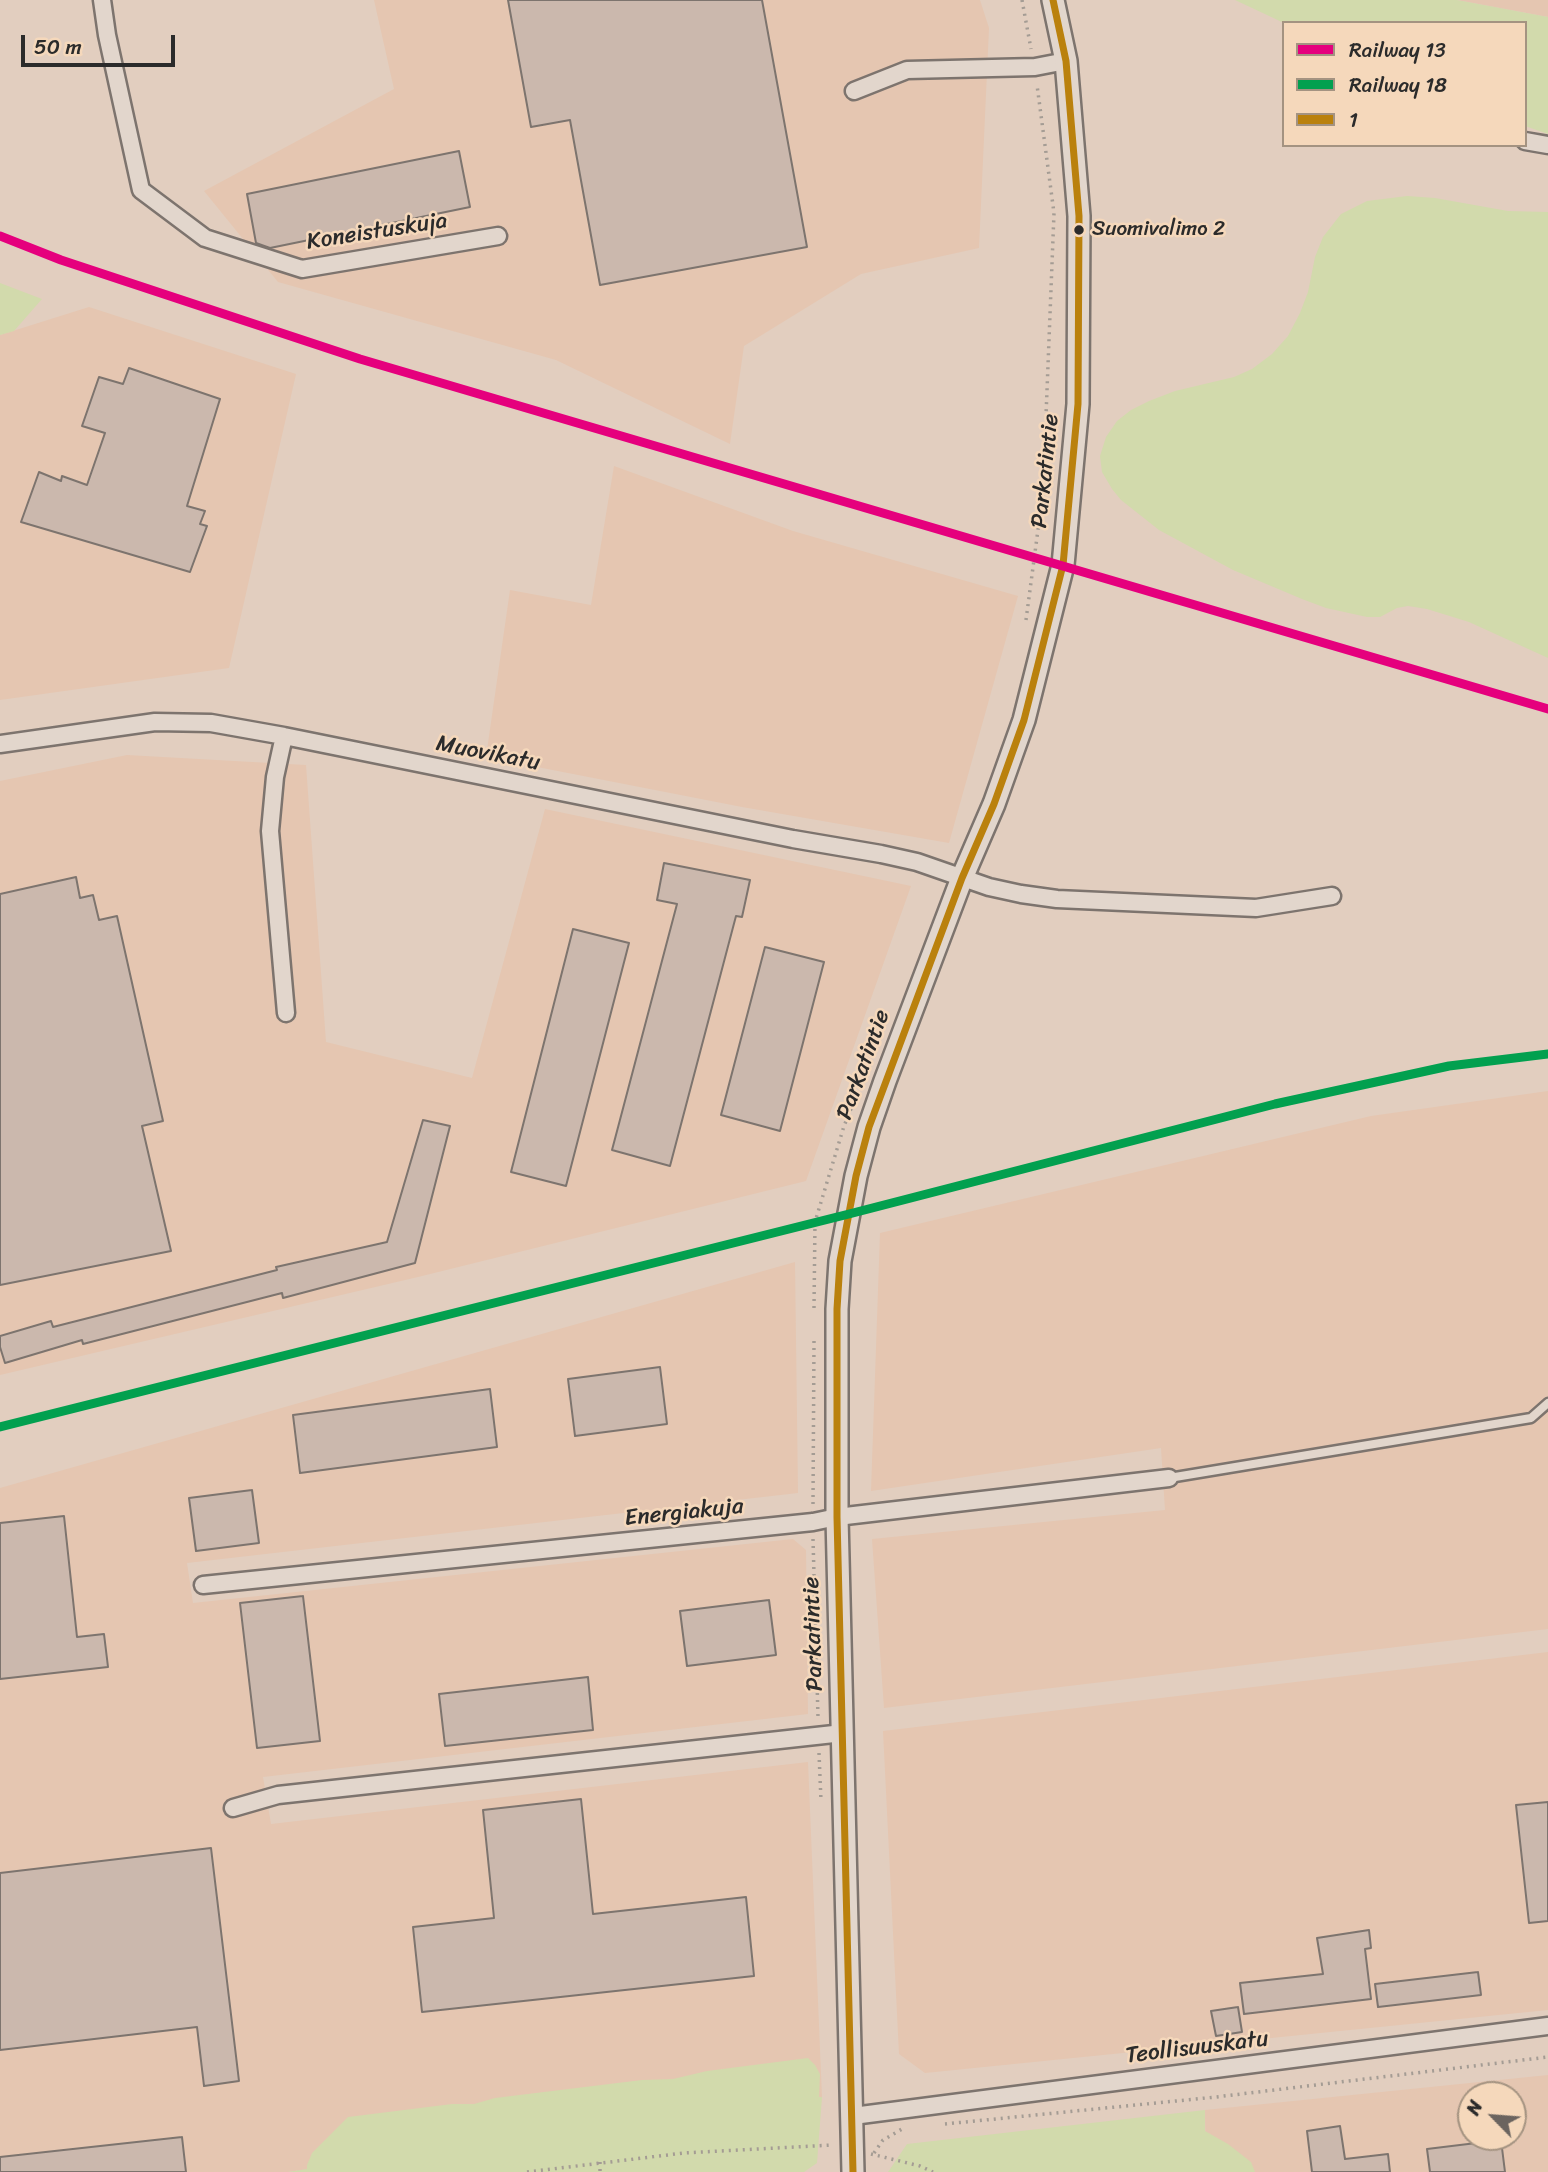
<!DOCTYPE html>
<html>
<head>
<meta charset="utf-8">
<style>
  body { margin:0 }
  #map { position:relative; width:1548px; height:2172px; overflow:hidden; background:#e2cebf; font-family:Sriracha,sans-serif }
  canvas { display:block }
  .legend { position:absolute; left:1282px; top:21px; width:245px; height:126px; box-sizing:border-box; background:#f5d8bb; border:2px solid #a49381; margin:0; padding:9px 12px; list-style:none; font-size:21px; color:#2b2b2b }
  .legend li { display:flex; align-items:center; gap:14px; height:35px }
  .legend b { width:35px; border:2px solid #a49381 }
  .north { position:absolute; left:1457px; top:2081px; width:70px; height:70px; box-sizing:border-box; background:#f5d8bb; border:2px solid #a49381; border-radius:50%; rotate:295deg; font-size:19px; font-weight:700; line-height:28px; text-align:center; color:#2b2b2b }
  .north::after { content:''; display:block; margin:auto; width:24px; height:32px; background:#6b645f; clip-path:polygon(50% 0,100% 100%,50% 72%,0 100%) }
  .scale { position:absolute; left:21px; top:35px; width:154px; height:32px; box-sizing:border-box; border:4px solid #2b2b2b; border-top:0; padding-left:9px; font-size:21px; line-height:24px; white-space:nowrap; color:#2b2b2b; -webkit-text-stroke:5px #f5d8bb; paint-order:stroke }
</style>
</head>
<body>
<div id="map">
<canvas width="1548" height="2172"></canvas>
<ul class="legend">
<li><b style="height:9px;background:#e5007d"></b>Railway 13</li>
<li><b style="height:9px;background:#02a04f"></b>Railway 18</li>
<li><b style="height:9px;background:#ba810d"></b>1</li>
</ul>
<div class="north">N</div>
<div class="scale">50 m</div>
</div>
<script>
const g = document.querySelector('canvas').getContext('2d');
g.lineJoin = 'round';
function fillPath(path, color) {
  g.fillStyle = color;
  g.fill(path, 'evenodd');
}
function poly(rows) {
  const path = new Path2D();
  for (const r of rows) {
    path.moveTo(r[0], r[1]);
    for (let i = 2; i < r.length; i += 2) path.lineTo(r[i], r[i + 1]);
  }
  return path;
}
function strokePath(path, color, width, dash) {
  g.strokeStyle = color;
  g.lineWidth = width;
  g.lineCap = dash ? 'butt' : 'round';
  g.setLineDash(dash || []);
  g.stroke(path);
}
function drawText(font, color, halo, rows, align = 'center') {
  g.font = font + ' Sriracha,sans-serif';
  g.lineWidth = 5;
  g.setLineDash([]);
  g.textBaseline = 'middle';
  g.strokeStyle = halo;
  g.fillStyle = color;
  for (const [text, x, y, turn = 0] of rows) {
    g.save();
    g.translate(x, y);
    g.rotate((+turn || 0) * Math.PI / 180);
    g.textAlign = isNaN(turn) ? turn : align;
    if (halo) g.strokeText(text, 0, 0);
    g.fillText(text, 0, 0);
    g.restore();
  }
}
fillPath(poly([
  [374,0,980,0,989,28,979,248,861,274,744,346,730,444,556,360,278,282,204,191,394,89],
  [1457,0,1548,0,1548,17],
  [89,307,296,374,229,668,0,700,0,335],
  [614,466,793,531,1018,596,949,843,742,807,486,757,510,590,591,605],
  [127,755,306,765,326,1042,472,1078,545,809,911,886,806,1181,418,1277,0,1375,0,781],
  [1548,1091,1548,1629,884,1708,872,1539,1165,1510,1161,1448,871,1491,880,1233,1371,1116],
  [795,1262,798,1493,187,1563,193,1603,793,1539,806,1550,808,1714,263,1777,271,1824,808,1762,822,2097,288,2172,0,2172,0,1488],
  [1548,1652,1548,2010,925,2073,899,2054,883,1731],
  [1548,2075,1548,2172,1206,2172,1205,2110],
  [1471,2095,1513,2095,1513,2137,1471,2137]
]), '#e5c6b1');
fillPath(poly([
  [1235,0,1457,0,1548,17,1548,134,1525,126,1525,23,1284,23],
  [1407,196,1435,198,1508,211,1548,212,1548,658,1469,622,1427,609,1408,606,1397,608,1380,617,1367,617,1326,608,1302,599,1233,570,1159,530,1121,500,1112,489,1102,472,1100,456,1106,437,1117,421,1131,410,1149,401,1175,391,1234,377,1252,369,1272,354,1288,336,1300,313,1308,292,1315,257,1323,237,1341,214,1367,201],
  [0,283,42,299,14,331,0,335],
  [808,2058,815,2065,820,2074,819,2097,822,2097,817,2163,804,2172,288,2172,307,2169,307,2165,312,2153,348,2117,452,2104,474,2104,495,2098,642,2080,673,2079,707,2071],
  [1205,2110,1205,2131,1228,2144,1251,2162,1255,2172,888,2172,907,2144]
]), '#d2daac');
const building = poly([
  [508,0,762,0,807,247,600,285,570,120,531,127,508,0],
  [459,151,470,207,270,248,256,243,247,194,459,151],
  [129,368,220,399,187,506,205,511,200,524,207,526,190,572,21,522,39,472,61,481,62,476,87,485,105,433,82,426,99,377,123,384,129,368],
  [664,863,750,880,742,917,736,916,670,1166,612,1150,677,904,657,900,664,863],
  [76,877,80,898,93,895,99,920,117,916,163,1121,142,1126,171,1251,0,1285,0,894,76,877],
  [573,929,629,943,566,1186,511,1172,573,929],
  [765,947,824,962,780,1131,721,1115,765,947],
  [423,1120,450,1126,415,1263,283,1298,282,1293,83,1344,82,1340,5,1363,0,1347,0,1336,51,1321,53,1327,277,1270,276,1267,387,1242,423,1120],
  [660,1367,667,1424,575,1436,568,1379,660,1367],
  [490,1389,497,1447,300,1473,293,1415,490,1389],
  [252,1490,259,1543,196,1551,189,1498,252,1490],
  [64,1516,77,1637,104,1634,108,1667,0,1679,0,1523,64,1516],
  [303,1596,320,1741,257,1748,240,1603,303,1596],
  [769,1600,776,1655,687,1666,680,1611,769,1600],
  [588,1677,593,1730,445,1746,439,1694,588,1677],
  [581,1799,593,1914,746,1897,754,1976,422,2012,413,1927,494,1918,483,1810,581,1799],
  [1548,1802,1548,1921,1529,1923,1516,1805,1548,1802],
  [211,1848,239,2081,204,2086,197,2027,0,2050,0,1873,211,1848],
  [1369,1930,1371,1948,1365,1949,1371,1999,1244,2014,1240,1983,1323,1974,1317,1938,1369,1930],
  [1478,1972,1481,1995,1378,2007,1375,1984,1478,1972],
  [1238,2007,1242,2032,1216,2036,1211,2011,1238,2007],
  [1340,2126,1345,2159,1388,2154,1390,2172,1312,2172,1307,2131,1340,2126],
  [182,2137,186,2172,0,2172,0,2157,182,2137],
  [1501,2140,1505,2172,1430,2172,1427,2149,1501,2140]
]);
fillPath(building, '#cbb8ad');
strokePath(building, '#7d746e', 2);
const service = poly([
  [1169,1478,1531,1418,1548,1403]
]);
const minor = poly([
  [102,0,107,35,141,190,205,238,302,269,498,236],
  [854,91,907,70,1035,67,1066,61],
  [1525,141,1548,145],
  [284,736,275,777,270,831,286,1013],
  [0,744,155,722,211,723,284,736,793,839,881,854,917,862,989,887,1021,894,1057,899,1256,908,1332,896],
  [203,1585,813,1522,837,1517,1169,1478],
  [233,1808,278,1795,843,1733],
  [853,2116,1548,2026]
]);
const tertiary = poly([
  [853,2172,837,1517,837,1309,840,1261,856,1176,869,1127,885,1081,962,878,994,804,1024,720,1063,565,1078,404,1079,216,1066,61,1053,0]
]);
strokePath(service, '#7d746e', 13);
strokePath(minor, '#7d746e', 21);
strokePath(tertiary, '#7d746e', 26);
strokePath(poly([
  [1022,0,1031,49],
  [1026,620,1043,492,1054,213,1037,85],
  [814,1308,815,1222,844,1126,853,1104],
  [813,1504,814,1340],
  [813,1539,818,1717],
  [819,1753,821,1801],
  [945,2124,1216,2097,1548,2057],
  [874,2153,883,2140,902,2129],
  [871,2154,920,2166,933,2172],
  [600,2162,600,2172],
  [527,2172,684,2153,832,2145]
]), '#a49c94', 3.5, [2, 5]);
strokePath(service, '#e2d6cc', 8);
strokePath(minor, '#e2d6cc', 16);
strokePath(tertiary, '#e2d6cc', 21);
strokePath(poly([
  [853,2172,837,1517,837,1309,840,1261,856,1176,869,1127,962,878,994,804,1024,720,1063,565,1078,404,1079,216,1066,61,1053,0]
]), '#ba810d', 7);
strokePath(poly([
  [0,236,61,260,360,359,1548,709]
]), '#e5007d', 9);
strokePath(poly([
  [0,1427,849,1214,1275,1104,1449,1066,1548,1054]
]), '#02a04f', 9);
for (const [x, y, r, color] of [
  [1079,230,6,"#2b2b2b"]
]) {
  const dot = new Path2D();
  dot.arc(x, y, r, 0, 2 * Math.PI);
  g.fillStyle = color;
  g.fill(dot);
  strokePath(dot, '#f5d8bb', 2.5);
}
drawText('21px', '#2b2b2b', '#f5d8bb', [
  ["Suomivalimo 2",1092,230]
], 'left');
drawText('23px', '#2b2b2b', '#f5d8bb', [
  ["Koneistuskuja",377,232,-9],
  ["Parkatintie",1046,471,-84],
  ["Muovikatu",488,754,11],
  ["Parkatintie",864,1065,-70],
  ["Energiakuja",684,1513,-6],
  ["Parkatintie",814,1634,-92],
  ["Teollisuuskatu",1197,2048,-7]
]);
</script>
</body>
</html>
